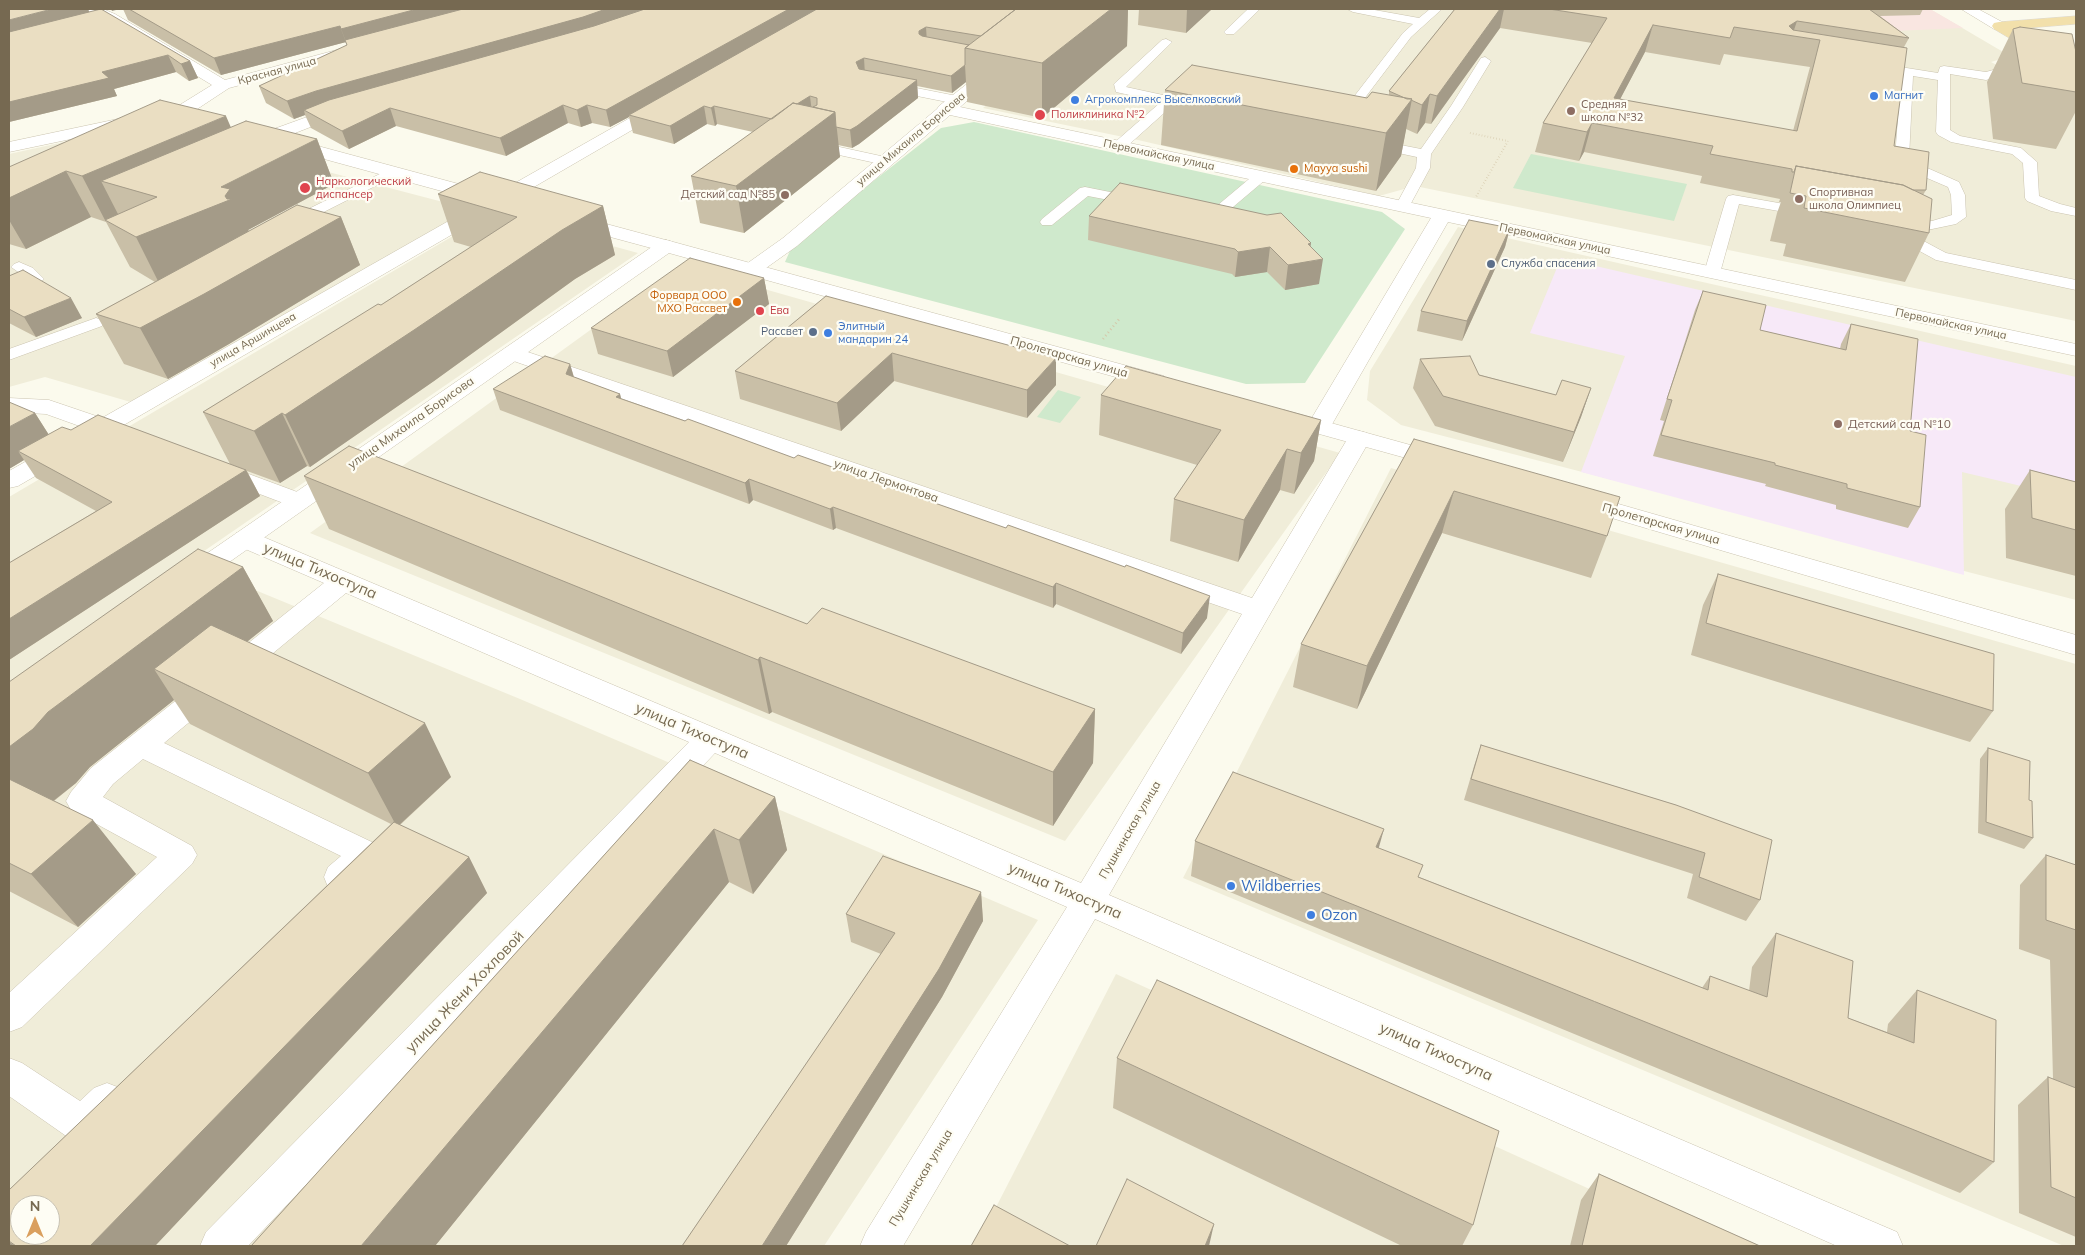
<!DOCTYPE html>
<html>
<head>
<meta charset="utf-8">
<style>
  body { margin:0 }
  #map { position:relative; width:2085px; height:1255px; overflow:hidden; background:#fbfaed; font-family:Mulish,sans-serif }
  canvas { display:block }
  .frame { position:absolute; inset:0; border:10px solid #766951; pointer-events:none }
  .north { position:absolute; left:10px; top:1195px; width:50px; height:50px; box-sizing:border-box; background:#fefdf4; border:1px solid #c8c2b3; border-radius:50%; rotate:0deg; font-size:14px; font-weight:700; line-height:20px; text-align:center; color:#766951 }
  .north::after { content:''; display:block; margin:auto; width:18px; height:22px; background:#da9f5e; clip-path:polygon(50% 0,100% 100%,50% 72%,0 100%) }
</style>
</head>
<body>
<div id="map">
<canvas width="2085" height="1255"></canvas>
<div class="frame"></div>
<div class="north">N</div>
</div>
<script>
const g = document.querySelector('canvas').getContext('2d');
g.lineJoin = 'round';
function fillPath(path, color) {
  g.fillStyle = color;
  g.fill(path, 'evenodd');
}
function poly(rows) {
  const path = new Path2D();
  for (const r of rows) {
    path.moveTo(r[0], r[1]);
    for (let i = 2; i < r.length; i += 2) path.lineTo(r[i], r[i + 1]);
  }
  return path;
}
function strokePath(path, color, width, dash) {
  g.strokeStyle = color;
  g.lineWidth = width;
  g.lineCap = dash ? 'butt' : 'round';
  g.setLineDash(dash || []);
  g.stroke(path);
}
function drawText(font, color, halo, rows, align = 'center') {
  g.font = font + ' Mulish,sans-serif';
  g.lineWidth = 4.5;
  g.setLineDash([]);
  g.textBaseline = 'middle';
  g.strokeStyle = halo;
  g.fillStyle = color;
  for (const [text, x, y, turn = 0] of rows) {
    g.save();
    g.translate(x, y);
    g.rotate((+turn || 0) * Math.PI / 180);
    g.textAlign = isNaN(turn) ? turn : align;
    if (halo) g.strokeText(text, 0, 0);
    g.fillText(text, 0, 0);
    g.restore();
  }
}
fillPath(poly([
  [1103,9,1930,9,2010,56,1991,62,2039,87,2076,110,2076,321,1415,186,1379,196,1138,140,983,108],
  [126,136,248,151,443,202,454,217,438,231,134,403,45,377,9,387,9,154,69,141],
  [492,213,638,253,9,685,9,497],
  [1458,227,2076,366,2076,600,1401,425,1367,400,1370,371],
  [680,265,1340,453,1065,841,310,533],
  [1391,468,2076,664,2076,1246,2064,1246,1183,878],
  [238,583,520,699,1038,920,824,1246,9,1246,9,749],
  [20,1205,50,1205,50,1235,20,1235],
  [1116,974,1715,1246,976,1246]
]), '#f0edd9');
fillPath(poly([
  [1561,258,2076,377,2076,499,1962,472,1964,575,1581,472,1625,356,1530,333]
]), '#f7e9f8');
fillPath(poly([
  [1696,9,1930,9,1963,28,1825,34]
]), '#f9e6e1');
fillPath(poly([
  [974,122,1382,212,1405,229,1305,383,1246,384,785,262,793,244,941,128],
  [1531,154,1687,184,1674,221,1513,188],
  [1058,390,1081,397,1060,423,1037,417]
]), '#cfe9cc');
const service = poly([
  [1248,9,1260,9,1234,34,1226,34,1224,32,1226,30,1248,9],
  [1347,9,1369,9,1419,18,1430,9,1442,9,1411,37,1358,107,1369,118,1363,122,1352,117,1346,107,1403,33,1413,24,1353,12,1347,9],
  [1166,39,1172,42,1170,44,1126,87,1195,102,1197,105,1191,109,1173,105,1124,149,1114,149,1112,146,1114,143,1161,102,1116,92,1114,84,1162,40,1166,39],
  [1485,57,1491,61,1463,107,1431,154,1430,168,1409,207,1407,210,1397,210,1395,207,1416,168,1417,157,1370,147,1368,144,1375,140,1421,149,1451,106,1481,58,1485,57],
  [2018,63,2024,67,2022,70,1986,80,1950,74,1950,130,1960,136,2021,148,2037,162,2039,196,2060,204,2076,208,2076,216,2051,211,2027,201,2025,198,2023,163,2012,154,1951,142,1938,135,1936,132,1938,80,1913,76,1909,158,1916,163,1959,182,1965,195,1966,217,1956,224,1932,229,1903,230,1946,253,2076,280,2076,290,1936,260,1892,236,1890,233,1892,230,1897,229,1895,226,1897,223,1932,221,1952,215,1951,195,1948,187,1906,169,1895,159,1901,75,1890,73,1888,70,1890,67,1894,66,1938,73,1940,67,1944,66,1986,72,2018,63],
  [891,83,957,96,963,100,957,104,887,90,885,87,891,83],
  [812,141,890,158,892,161,885,165,807,148,805,145,807,142,812,141],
  [392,168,397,169,399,172,397,175,296,226,291,227,286,226,284,223,286,220,392,168],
  [1260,173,1265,174,1267,177,1265,180,1220,218,1200,217,1195,216,1193,213,1195,210,1200,209,1212,210,1255,174,1260,173],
  [1085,187,1140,198,1142,201,1140,204,1135,205,1088,196,1052,225,1042,225,1040,222,1042,219,1080,188,1085,187],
  [1733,195,1807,208,1812,209,1814,212,1812,215,1807,216,1739,204,1720,273,1717,276,1707,276,1704,273,1726,199,1728,196,1733,195],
  [19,262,33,268,44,279,30,290,9,299,9,288,27,278,11,267,14,264,19,262],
  [96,318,102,320,104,323,102,326,9,360,9,349,96,318]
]);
const minor = poly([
  [84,9,103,9,115,14,225,80,344,48,349,50,352,53,349,56,229,88,182,119,176,120,170,119,168,115,170,111,212,85,105,20,86,12,84,9],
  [1961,9,1978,9,2004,23,2006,26,2004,29,1994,29,1961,9],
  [996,63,1001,65,1004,68,1001,71,960,107,2076,344,2076,356,1448,222,1331,426,1327,431,1319,433,1311,431,1307,426,1431,218,950,115,797,246,759,273,752,275,745,273,742,269,745,265,783,238,937,109,939,106,991,65,996,63],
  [664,100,670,102,672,105,670,108,122,426,125,430,121,435,113,437,106,435,18,486,9,488,9,471,85,428,46,414,9,412,9,398,49,400,102,418,482,202,280,147,277,143,280,139,286,138,292,139,492,193,494,195,658,102,664,100],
  [343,104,349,106,351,109,349,112,272,142,266,143,260,142,257,138,260,134,343,104],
  [132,116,138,117,140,121,138,125,9,152,9,142,132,116],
  [573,215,673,242,676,246,673,250,666,252,566,225,564,221,566,217,573,215],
  [513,347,1252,598,1351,433,1359,431,1367,433,1371,438,1109,895,1897,1232,1903,1246,1837,1246,1095,919,903,1246,860,1246,866,1232,1067,907,715,753,248,1246,200,1246,206,1232,689,742,346,593,164,743,376,844,381,853,376,862,352,887,340,891,328,887,324,877,328,867,341,856,143,759,113,784,103,797,192,846,197,855,192,864,22,1027,9,1032,9,993,157,857,71,810,66,801,71,792,91,768,324,583,236,545,232,539,236,533,245,531,254,533,1081,883,1242,614,505,358,502,353,505,348,513,347],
  [219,463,308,496,311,501,308,506,299,509,210,475,207,470,210,465,219,463],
  [9,1058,22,1063,80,1101,94,1088,107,1083,120,1088,126,1101,120,1114,95,1138,82,1143,69,1138,9,1096,9,1058]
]);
const tertiary = poly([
  [666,240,1164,376,1167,381,1164,386,1156,388,1148,386,669,253,198,584,189,587,180,584,176,578,180,572,659,242,666,240],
  [1284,410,1450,456,1454,461,1450,466,1442,468,1276,422,1273,417,1276,412,1284,410],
  [1580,493,2076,635,2076,655,1571,506,1568,501,1571,496,1580,493]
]);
const trunk = poly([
  [2076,16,2076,24,2015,29,2076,65,2076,76,2070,74,1994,29,1992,26,1994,23,1999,22,2076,16]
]);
strokePath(service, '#cbc4b0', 1);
strokePath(minor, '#cbc4b0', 1);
strokePath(tertiary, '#cbc4b0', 1);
strokePath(trunk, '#dbd8d2', 1);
strokePath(poly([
  [1470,133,1508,141,1476,197]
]), '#d4c7a9', 2, [0.5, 2.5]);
strokePath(poly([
  [1103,339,1120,318]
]), '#d4c7a9', 2.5, [1, 3]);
fillPath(service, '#fff');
fillPath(minor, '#fff');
fillPath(tertiary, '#fff');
fillPath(trunk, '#f2e0ab');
fillPath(poly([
  [123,9,1128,9,1127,46,1042,118,967,102,966,82,952,93,917,86,918,98,859,144,852,148,838,145,840,157,744,233,700,223,691,176,753,132,717,124,715,126,707,124,674,144,633,133,629,117,610,127,592,123,581,127,568,123,506,156,396,126,349,149,311,128,305,115,294,119,266,103,259,86,347,45,346,42,221,75,128,20],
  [1139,9,1212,9,1186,33,1138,25],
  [1449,9,1923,9,1920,15,1880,16,1909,38,1904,47,1894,146,1926,190,1923,195,1929,233,1905,282,1783,256,1786,244,1770,241,1777,213,1781,202,1779,202,1780,199,1700,183,1702,176,1584,152,1579,161,1535,152,1543,123,1592,43,1500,28,1431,124,1425,123,1417,134,1406,129,1401,156,1376,191,1161,145,1165,90,1367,98,1389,95,1389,91,1454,10],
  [1645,52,1720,65,1724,54,1810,67,1793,131,1620,99],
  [89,12,190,61,198,78,189,81,176,72,114,89,117,96,9,122],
  [2013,29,2076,52,2076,111,2056,149,1993,139,1987,82],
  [231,127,317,139,334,184,248,230,249,231,341,217,360,265,229,344,168,379,124,364,96,314,155,282,130,267,106,222,91,217,26,249,9,244,9,167],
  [438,194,603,206,615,255,575,279,434,381,310,467,307,466,280,483,247,471,260,496,9,660,9,563,96,511,36,478,24,460,9,469,35,413,49,435,71,430,230,464,203,412,381,305,471,247,454,242],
  [1089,216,1311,243,1310,246,1319,284,1285,290,1267,272,1235,277,1232,274,1088,240],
  [1510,228,1505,247,1462,341,1417,331,1421,311],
  [9,276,82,318,36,337,9,323],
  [764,278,769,304,673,377,598,354,591,328],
  [1703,291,1760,330,1840,349,1841,344,1851,324,1920,507,1908,528,1836,509,1836,505,1765,486,1766,484,1653,456,1664,421,1660,420,1695,310],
  [826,296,1056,385,1027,418,894,381,841,431,740,399,735,371],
  [1420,359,1556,395,1591,388,1581,417,1563,462,1435,426,1413,388],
  [570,364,574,377,620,394,621,399,1207,618,1181,654,1056,604,1053,608,836,528,833,530,753,500,749,504,500,410,493,389],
  [1101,395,1321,420,1314,461,1294,494,1280,490,1238,562,1170,541,1174,499,1197,465,1099,435],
  [1414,439,1607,536,1591,578,1442,533,1357,709,1293,687,1301,644],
  [2030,470,2076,482,2076,576,2006,558,2005,509],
  [304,476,1095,709,1093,763,1053,826,772,712,769,714,329,529],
  [243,567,273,621,247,642,451,777,400,825,469,857,487,893,155,1246,9,1246,9,1190,391,824,190,724,174,700,90,767,76,783,54,801,136,874,78,927,9,891,9,682],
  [1718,574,1993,711,1970,742,1691,655,1703,605],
  [1481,745,1676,805,1760,900,1746,921,1687,898,1693,874,1464,800,1474,766],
  [1988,748,2029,800,2033,838,2024,849,1978,833,1980,759],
  [690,760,775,797,787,850,753,894,729,882,435,1246,251,1246],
  [1195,841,1379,848,1419,877,1702,988,1710,976,1749,991,1752,967,1776,933,1848,1018,1887,1032,1888,1024,1917,990,1994,1162,1960,1193,1191,876],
  [2046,855,2076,865,2076,1237,2019,1213,2018,1105,2048,1077,2053,1079,2050,960,2019,949,2020,885],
  [981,892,983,921,942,997,786,1246,682,1246,881,954,851,942,846,914],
  [1117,1058,1473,1225,1462,1246,1402,1246,1113,1108],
  [1599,1174,1760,1246,1570,1246,1581,1200]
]), '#c9bfa7');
fillPath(poly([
  [52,9,88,9,92,17,9,39,9,20],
  [111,9,120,9,112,11],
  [417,9,483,9,347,45,341,29],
  [606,9,657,9,304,110,305,115,294,119,287,101,316,91],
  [789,9,820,9,629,115,629,117,610,127,606,110],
  [1111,9,1128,9,1127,46,1042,118,1042,63],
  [1187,9,1212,9,1186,33],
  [1500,9,1504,9,1500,28,1431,124,1437,96],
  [1797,21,1792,36,1789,26],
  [1653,25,1645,52,1606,126,1614,98],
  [340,26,346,42,221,75,214,58],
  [926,27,927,43,919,34,919,31],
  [168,55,176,72,114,89,117,96,9,122,9,102,102,72],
  [864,58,865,75,858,79,856,62],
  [190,61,198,78,189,81,181,64],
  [965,65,966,82,952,93,951,76],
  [917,80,918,98,859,144,852,148,850,130],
  [1430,94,1425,123,1417,134,1422,105],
  [810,96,812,113,773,119],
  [1412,99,1401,156,1376,191,1386,133],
  [563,105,568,123,506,156,500,138],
  [587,105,592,123,581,127,577,110],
  [704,106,707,124,674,144,670,126],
  [714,106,717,124,715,126,711,108],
  [390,108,396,126,349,149,342,131],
  [835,112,840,157,744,233,736,186],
  [226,116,245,160,157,197,101,181,119,216,105,220,106,222,82,176],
  [1592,123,1584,152,1579,161,1587,132],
  [317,139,334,184,248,230,251,235,160,285,136,237,221,187],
  [66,171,91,217,26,249,9,220,9,197],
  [603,206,615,255,575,279,434,381,310,467,285,415,562,230],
  [341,217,360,265,229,344,168,379,140,328],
  [1510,228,1505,247,1462,341,1467,321],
  [1311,243,1308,262,1323,259,1319,284,1285,290,1288,265,1308,244],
  [1270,247,1267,272,1235,277,1238,252],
  [764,278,769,304,673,377,667,351],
  [71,298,82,318,36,337,24,317],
  [892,353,894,381,841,431,837,403],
  [1056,358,1056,385,1027,418,1027,390],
  [570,364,576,385,566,374],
  [1591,388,1581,417,1563,462,1574,432],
  [620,394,625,415,616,397],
  [35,413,54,443,18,451,24,460,9,469,9,427],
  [282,413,307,466,280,483,254,431],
  [1321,420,1314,461,1294,494,1301,453],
  [1287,449,1280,490,1238,562,1244,520],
  [246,470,260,496,9,660,9,619],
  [749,479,753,500,749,504,745,483],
  [1454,491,1442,533,1357,709,1367,666],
  [833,507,836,528,833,530,830,509],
  [243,567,273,621,190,687,154,669,174,700,90,767,76,783,29,820,9,797,9,747,48,712],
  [1056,583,1056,604,1053,608,1053,587],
  [1210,596,1207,618,1181,654,1183,633],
  [760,657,772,712,769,714,758,660],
  [1095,709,1093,763,1053,826,1053,772],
  [425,723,451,777,397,827,368,773],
  [775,797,787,850,753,894,739,840],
  [93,820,136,874,78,927,31,874],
  [714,829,729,882,435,1246,361,1246],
  [1384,829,1374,865,1376,847],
  [469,857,487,893,155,1246,90,1246],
  [981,892,983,921,942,997,786,1246,762,1246],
  [1214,1224,1209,1246,1205,1246],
  [9,1242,15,1246,9,1246]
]), '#a49b88');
const building = poly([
  [9,9,52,9,9,20,9,9],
  [101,9,190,61,181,64,168,55,102,72,109,78,9,102,9,32,101,9],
  [129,9,417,9,341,29,340,26,214,58,129,9],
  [463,9,606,9,583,17,316,91,287,101,259,86,347,45,345,40,463,9],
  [645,9,789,9,606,110,587,105,577,110,563,105,500,138,390,108,342,131,304,110,329,100,594,26,645,9],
  [817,9,1016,9,981,36,926,27,919,31,919,34,922,36,969,45,965,48,965,65,951,76,864,58,856,62,859,69,917,80,857,126,850,130,836,127,835,112,813,107,817,105,817,98,810,96,797,104,793,103,772,119,714,106,711,108,704,106,670,126,629,115,817,9],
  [1016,9,1111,9,1042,63,965,48,1016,9],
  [1455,9,1500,9,1437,96,1430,94,1422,105,1411,100,1412,99,1407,99,1389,91,1455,9],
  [1549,9,1869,9,1909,38,1797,21,1789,26,1793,30,1907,48,1894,146,1929,152,1926,190,1913,190,1903,185,1796,166,1794,172,1792,172,1792,169,1710,154,1713,146,1592,123,1587,132,1543,123,1607,18,1549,9],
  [1653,25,1730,38,1734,27,1820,40,1797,131,1614,98,1653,25],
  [2020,27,2072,34,2076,52,2076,92,2022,83,2013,29,2020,27],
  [1192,65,1367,98,1372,92,1412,99,1386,133,1165,90,1192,65],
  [160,100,226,116,82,176,66,171,9,198,9,167,160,100],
  [793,103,835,112,736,186,691,176,793,103],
  [246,121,317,139,221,187,230,189,225,196,227,199,232,199,136,237,105,220,157,197,101,181,246,121],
  [1796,166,1903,185,1932,199,1929,233,1804,208,1806,196,1790,193,1796,166],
  [480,172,603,206,562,230,414,330,285,415,282,413,254,431,203,412,378,304,381,305,517,217,438,194,480,172],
  [1120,183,1267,215,1281,213,1311,243,1308,244,1323,259,1288,265,1270,247,1238,252,1235,249,1089,216,1120,183],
  [297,205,341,217,204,294,140,328,96,314,297,205],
  [1469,220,1510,228,1467,321,1421,311,1469,220],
  [690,258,764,278,667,351,591,328,690,258],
  [23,270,71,298,24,317,9,309,9,276,23,270],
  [1703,291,1766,305,1760,330,1846,350,1851,324,1918,339,1910,431,1926,435,1920,507,1847,488,1847,484,1775,465,1775,463,1661,435,1672,400,1667,399,1703,291],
  [826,296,1056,358,1027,390,892,353,837,403,735,371,826,296],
  [545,356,570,364,566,374,620,394,616,397,685,421,688,419,794,458,798,455,1006,528,1008,525,1125,567,1126,565,1210,596,1183,633,1056,583,1053,587,833,507,830,509,749,479,745,483,493,389,545,356],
  [1470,356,1479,375,1556,395,1562,380,1591,388,1574,432,1443,396,1420,359,1470,356],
  [1126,366,1321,420,1301,453,1287,449,1244,520,1174,499,1221,430,1101,395,1126,366],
  [9,402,35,413,9,427,9,402],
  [98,415,246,470,9,619,9,563,112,502,18,451,62,427,71,430,98,415],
  [1414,439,1620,497,1607,536,1454,491,1367,666,1301,644,1414,439],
  [349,446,807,624,822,608,1095,709,1053,772,760,657,758,660,304,476,349,446],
  [2030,470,2076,482,2076,530,2032,518,2030,470],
  [198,549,243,567,48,712,33,729,9,747,9,682,198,549],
  [1718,574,1994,654,1993,711,1706,623,1718,574],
  [211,625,425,723,368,773,154,669,211,625],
  [1481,745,1676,805,1772,840,1760,900,1699,877,1705,853,1471,779,1481,745],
  [1988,748,2030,761,2029,800,2032,801,2033,838,1986,822,1988,748],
  [690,760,775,797,739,840,714,829,361,1246,251,1246,690,760],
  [1233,772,1384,829,1376,847,1423,865,1418,877,1708,990,1710,976,1767,997,1776,933,1853,961,1848,1018,1914,1043,1917,990,1996,1020,1994,1162,1195,841,1233,772],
  [9,779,93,820,31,874,9,863,9,779],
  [394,822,469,857,90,1246,16,1246,9,1241,9,1190,394,822],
  [20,1205,50,1205,50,1235,20,1235,20,1205],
  [2046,855,2076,865,2076,930,2046,920,2046,855],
  [883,856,981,892,939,969,762,1246,682,1246,895,933,846,914,883,856],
  [1157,980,1499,1131,1473,1225,1117,1058,1157,980],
  [2048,1077,2076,1088,2076,1198,2051,1187,2048,1077],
  [1599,1174,1760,1246,1582,1246,1599,1174],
  [1127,1179,1214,1224,1205,1246,1096,1246,1127,1179],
  [994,1205,1070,1246,971,1246,994,1205]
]);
fillPath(building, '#eadec2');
strokePath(building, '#a49b88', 1);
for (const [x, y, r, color] of [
  [1874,96,5,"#3f7fe0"],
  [1075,100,5,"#3f7fe0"],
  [1571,111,5,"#8d6e63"],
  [1040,115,6,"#e0444e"],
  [1294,169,5,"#e8710a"],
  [305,188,6,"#e0444e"],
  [785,195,5,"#8d6e63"],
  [1799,199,5,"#8d6e63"],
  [1491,264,5,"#5c6f8a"],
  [737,302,5,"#e8710a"],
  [760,311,5,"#e0444e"],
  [813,332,5,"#5c6f8a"],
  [828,333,5,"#3f7fe0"],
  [1838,424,5,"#8d6e63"],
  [1231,886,5,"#3f7fe0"],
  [1311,915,5,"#3f7fe0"]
]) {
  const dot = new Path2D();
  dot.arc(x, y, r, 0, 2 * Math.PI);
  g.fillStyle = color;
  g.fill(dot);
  strokePath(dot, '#fefdf4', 2);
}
drawText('11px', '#766951', '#fefdf4', [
  ["Красная улица",277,71,-15],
  ["улица Михаила Борисова",911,139,-40],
  ["Первомайская улица",1159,155,12],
  ["Первомайская улица",1555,239,12],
  ["Первомайская улица",1951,324,12],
  ["улица Аршинцева",253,340,-30]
]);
drawText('11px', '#366cbe', '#fefdf4', [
  ["Магнит",1884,96],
  ["Агрокомплекс Выселковский",1085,100],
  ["Элитный",838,327],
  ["мандарин 24",838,340]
], 'left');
drawText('11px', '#785e54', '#fefdf4', [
  ["Средняя",1581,105],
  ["школа №32",1581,118],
  ["Спортивная",1809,193],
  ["школа Олимпиец",1809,206],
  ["Детский сад №85",775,195,"right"]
], 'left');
drawText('11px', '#be3a42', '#fefdf4', [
  ["Поликлиника №2",1051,115],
  ["Наркологический",316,182],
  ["диспансер",316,195],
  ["Ева",770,311]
], 'left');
drawText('11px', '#c56008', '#fefdf4', [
  ["Mayya sushi",1304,169],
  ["Форвард ООО",727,296,"right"],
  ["МХО Рассвет",727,309,"right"]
], 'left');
drawText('11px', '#4e5e75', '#fefdf4', [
  ["Служба спасения",1501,264],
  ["Рассвет",803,332,"right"]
], 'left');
drawText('12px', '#766951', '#fefdf4', [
  ["Пролетарская улица",1069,357,16],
  ["улица Михаила Борисова",411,423,-35],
  ["улица Лермонтова",886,481,19],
  ["Пролетарская улица",1661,524,16],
  ["Пушкинская улица",1130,830,-60],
  ["Пушкинская улица",921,1178,-59]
]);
drawText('12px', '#785e54', '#fefdf4', [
  ["Детский сад №10",1848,424]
], 'left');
drawText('15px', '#766951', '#fefdf4', [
  ["улица Тихоступа",320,571,23],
  ["улица Тихоступа",692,731,23],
  ["улица Тихоступа",1065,891,23],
  ["улица Жени Хохловой",465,992,-46],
  ["улица Тихоступа",1436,1052,24]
]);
drawText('15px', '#366cbe', '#fefdf4', [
  ["Wildberries",1241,886],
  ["Ozon",1321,915]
], 'left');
</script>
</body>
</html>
